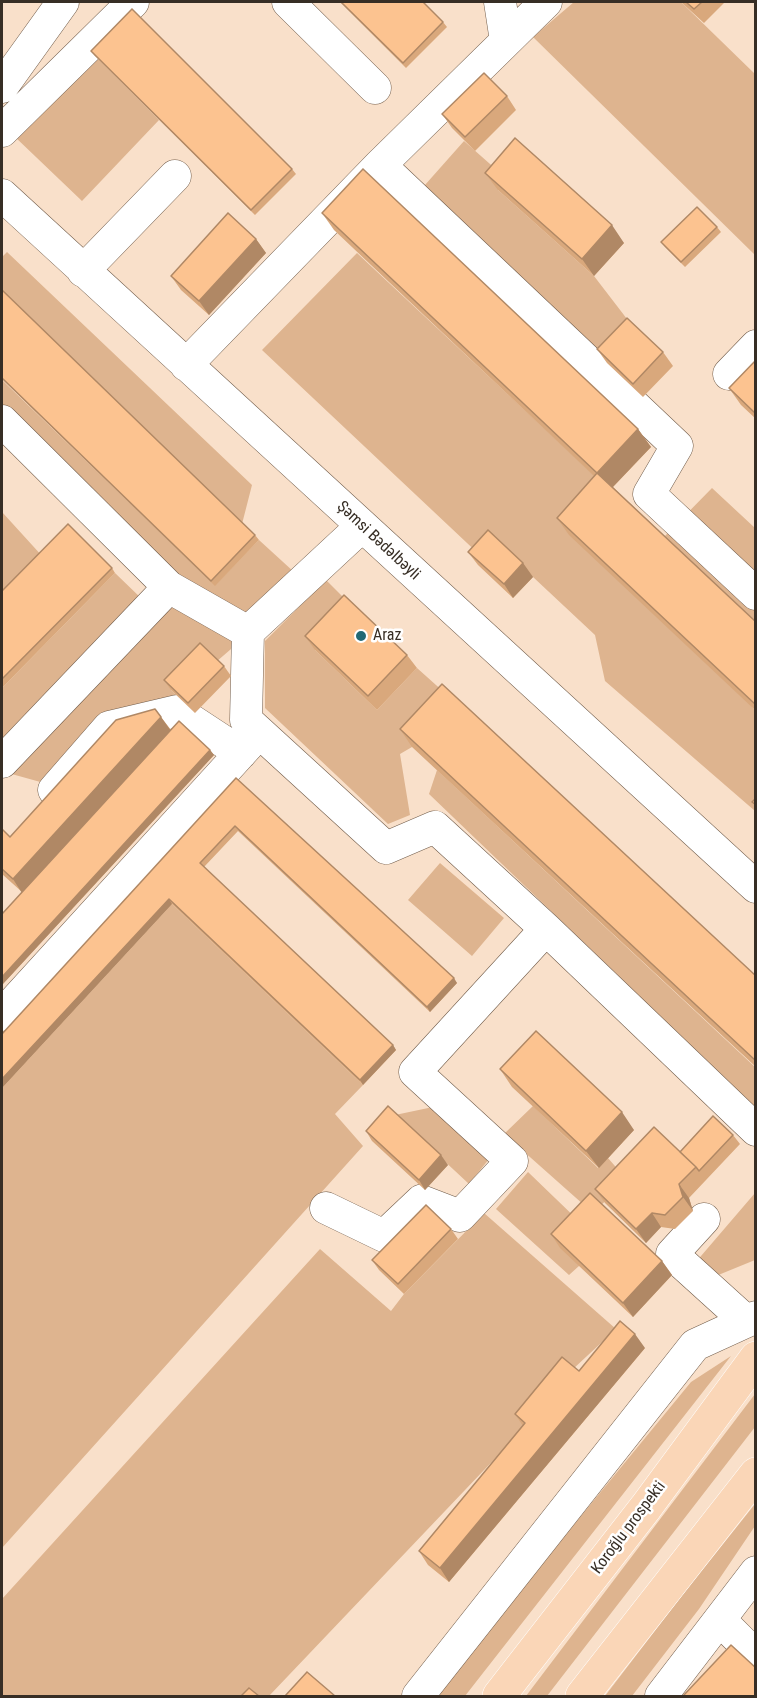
<!DOCTYPE html>
<html>
<head>
<meta charset="utf-8">
<style>
  body { margin:0 }
  #map { position:relative; width:757px; height:1698px; overflow:hidden; background:#f9e0ca; font-family:"Roboto Condensed",sans-serif }
  canvas { display:block }
  .frame { position:absolute; inset:0; border:3px solid #372e25; pointer-events:none }
</style>
</head>
<body>
<div id="map">
<canvas width="757" height="1698"></canvas>
<div class="frame"></div>
</div>
<script>
const g = document.querySelector('canvas').getContext('2d');
g.lineJoin = 'round';
function fillPath(path, color) {
  g.fillStyle = color;
  g.fill(path, 'evenodd');
}
function poly(rows) {
  const path = new Path2D();
  for (const r of rows) {
    path.moveTo(r[0], r[1]);
    for (let i = 2; i < r.length; i += 2) path.lineTo(r[i], r[i + 1]);
  }
  return path;
}
function strokePath(path, color, width, dash) {
  g.strokeStyle = color;
  g.lineWidth = width;
  g.lineCap = dash ? 'butt' : 'round';
  g.setLineDash(dash || []);
  g.stroke(path);
}
function drawText(font, color, halo, rows, align = 'center') {
  g.font = font + ' "Roboto Condensed",sans-serif';
  g.lineWidth = 5;
  g.setLineDash([]);
  g.textBaseline = 'middle';
  g.strokeStyle = halo;
  g.fillStyle = color;
  for (const [text, x, y, turn = 0] of rows) {
    g.save();
    g.translate(x, y);
    g.rotate((+turn || 0) * Math.PI / 180);
    g.textAlign = isNaN(turn) ? turn : align;
    if (halo) g.strokeText(text, 0, 0);
    g.fillText(text, 0, 0);
    g.restore();
  }
}
fillPath(poly([
  [574,2,681,2,755,74,755,255,533,37],
  [95,56,159,120,82,201,14,136],
  [464,141,507,179,498,190,594,276,637,332,607,363,401,212],
  [7,252,252,485,242,524,2,291,2,257],
  [357,253,610,490,755,711,755,811,605,681,595,635,533,577,498,544,484,559,262,350],
  [2,380,215,585,259,540,294,572,245,618,179,583,2,407],
  [712,488,755,528,755,628,662,539],
  [2,512,43,557,2,599],
  [115,573,143,600,2,745,2,688],
  [326,580,354,608,315,650,377,710,417,668,455,702,412,747,400,754,410,815,388,824,265,708,265,641],
  [169,604,238,643,216,662,171,690,179,698,44,783,8,773],
  [437,770,755,1067,756,1114,625,995,626,983,429,794],
  [440,863,504,918,472,956,408,900],
  [172,904,363,1085,335,1114,363,1146,2,1548,2,1088],
  [533,1106,598,1168,608,1158,627,1180,593,1213,504,1134],
  [433,1107,489,1159,469,1184,395,1115],
  [528,1172,583,1225,579,1266,569,1275,496,1209],
  [755,1193,755,1260,711,1278,695,1263],
  [484,1213,616,1329,572,1370,524,1428,269,1696,2,1696,2,1599,320,1249,391,1311,404,1294],
  [731,1356,465,1696,437,1696,572,1527,691,1382],
  [755,1394,755,1427,547,1696,526,1696],
  [755,1504,755,1526,699,1609,632,1696,605,1696,680,1598]
]), '#deb48f');
const minor = poly([
  [288,2,375,88],
  [500,2,506,41],
  [2,87,63,2],
  [2,131,133,2],
  [380,165,677,446,649,494,756,594],
  [2,195,756,887],
  [83,271,175,176],
  [186,365,380,165,546,2],
  [729,374,756,346],
  [2,421,169,587,248,632],
  [362,526,248,632,246,720,386,848,435,827,546,929,756,1130],
  [2,762,169,587],
  [54,790,109,727,177,711,241,753],
  [2,1015,259,733],
  [326,1208,384,1236,421,1201,460,1216,512,1161,415,1072,546,929],
  [704,1219,672,1254,746,1321],
  [720,1620,756,1656],
  [418,1696,695,1345,756,1317],
  [661,1696,756,1572]
]);
const major = poly([
  [499,1696,646,1507,756,1358],
  [582,1696,756,1474]
]);
strokePath(minor, '#715c4a', 33);
strokePath(major, '#fff', 34);
strokePath(minor, '#fff', 32);
strokePath(major, '#fad6b7', 33);
fillPath(poly([
  [340,2,423,2,443,22,447,27,406,68],
  [681,2,725,2,704,23],
  [91,51,292,169,296,174,255,215,95,56],
  [507,96,516,110,475,151,452,128,442,114],
  [485,173,624,243,594,276,498,190],
  [322,213,638,429,651,447,613,487,756,622,756,711,569,535,557,518,594,476,334,230],
  [717,227,721,232,685,267,665,247,661,242],
  [256,239,266,253,209,315,181,290,171,276],
  [2,290,255,535,259,540,215,586,2,379],
  [597,349,663,352,673,366,643,397,607,363],
  [756,360,756,419,741,405,729,388],
  [468,552,523,563,533,577,513,598,478,565],
  [112,568,115,573,2,688,2,591],
  [305,636,407,655,417,668,377,710,315,650],
  [224,666,231,676,195,713,171,690,164,680],
  [161,717,171,730,210,750,214,755,2,985,2,914,22,892,2,874,2,829,10,837],
  [400,729,756,976,756,1067,412,747],
  [236,778,457,983,430,1012,238,831,204,867,393,1045,396,1050,363,1085,172,904,2,1088,2,1034],
  [500,1069,634,1130,599,1168,512,1087],
  [366,1131,448,1165,425,1190,372,1141],
  [733,1135,740,1144,689,1198,693,1211,675,1229,661,1227,646,1243,605,1203,595,1189,680,1152],
  [451,1229,458,1239,404,1294,379,1270,372,1260],
  [551,1234,662,1261,672,1275,633,1317,560,1248],
  [645,1348,449,1582,428,1565,419,1551,523,1426,515,1414,579,1371]
]), '#d9a87c');
fillPath(poly([
  [612,225,624,243,594,276,582,259],
  [256,239,266,253,209,315,199,301],
  [638,429,651,447,610,490,597,473],
  [523,563,533,577,513,598,504,584],
  [161,717,171,731,22,893,13,879],
  [210,750,214,755,2,985,2,977],
  [169,899,172,904,2,1088,2,1079],
  [454,978,457,983,430,1012,427,1007],
  [393,1045,396,1050,363,1085,360,1080],
  [622,1112,634,1130,599,1168,586,1151],
  [441,1155,448,1165,425,1190,419,1180],
  [679,1184,689,1198,693,1211,683,1197],
  [652,1213,661,1227,646,1243,636,1229],
  [662,1261,672,1275,633,1317,623,1303],
  [635,1334,645,1348,449,1582,440,1568]
]), '#b08865');
const building = poly([
  [341,2,423,2,443,22,403,63,341,2],
  [686,2,702,2,694,9,686,2],
  [132,9,292,169,251,210,91,51,132,9],
  [484,73,507,96,465,137,442,114,484,73],
  [515,138,612,225,582,259,485,173,515,138],
  [363,169,638,429,597,473,322,213,363,169],
  [697,207,717,227,681,262,661,242,697,207],
  [228,213,256,239,199,301,171,276,228,213],
  [2,290,255,535,211,581,2,378,2,290],
  [627,318,663,352,633,384,597,349,627,318],
  [756,360,756,414,729,388,756,360],
  [597,473,756,622,756,705,557,518,597,473],
  [68,524,112,568,2,679,2,591,68,524],
  [488,530,523,563,504,584,468,552,488,530],
  [344,595,407,655,368,696,305,636,344,595],
  [200,643,224,666,188,703,164,680,200,643],
  [442,684,756,976,756,1061,400,729,442,684],
  [155,709,161,717,13,879,2,869,2,829,10,837,116,720,155,709],
  [179,721,210,750,2,977,2,914,179,721],
  [236,778,454,978,427,1007,235,826,200,863,393,1045,360,1080,169,899,2,1079,2,1034,236,778],
  [756,798,756,805,752,802,756,798],
  [536,1031,622,1112,586,1151,500,1069,536,1031],
  [388,1106,441,1155,419,1180,366,1131,388,1106],
  [713,1116,733,1135,699,1171,696,1167,680,1152,713,1116],
  [654,1127,696,1167,679,1184,683,1197,665,1215,652,1213,636,1229,595,1189,654,1127],
  [590,1193,662,1261,623,1303,551,1234,590,1193],
  [426,1205,451,1229,398,1284,372,1260,426,1205],
  [620,1321,635,1334,440,1568,419,1551,525,1423,515,1414,562,1357,579,1371,620,1321],
  [731,1645,756,1668,756,1696,683,1696,731,1645],
  [307,1672,335,1696,285,1696,307,1672],
  [249,1688,259,1696,241,1696,249,1688]
]);
fillPath(building, '#fcc390');
strokePath(building, '#b08865', 1.5);
for (const [x, y, r, color] of [
  [361,636,6,"#206875"]
]) {
  const dot = new Path2D();
  dot.arc(x, y, r, 0, 2 * Math.PI);
  g.fillStyle = color;
  g.fill(dot);
  strokePath(dot, '#fff', 2);
}
drawText('16px', '#372e25', '#fff', [
  ["Şəmsi Bədəlbəyli",378,541,43],
  ["Koroğlu prospekti",629,1528,-53]
]);
drawText('16px', '#372e25', '#fff', [
  ["Araz",373,636]
], 'left');
</script>
</body>
</html>
